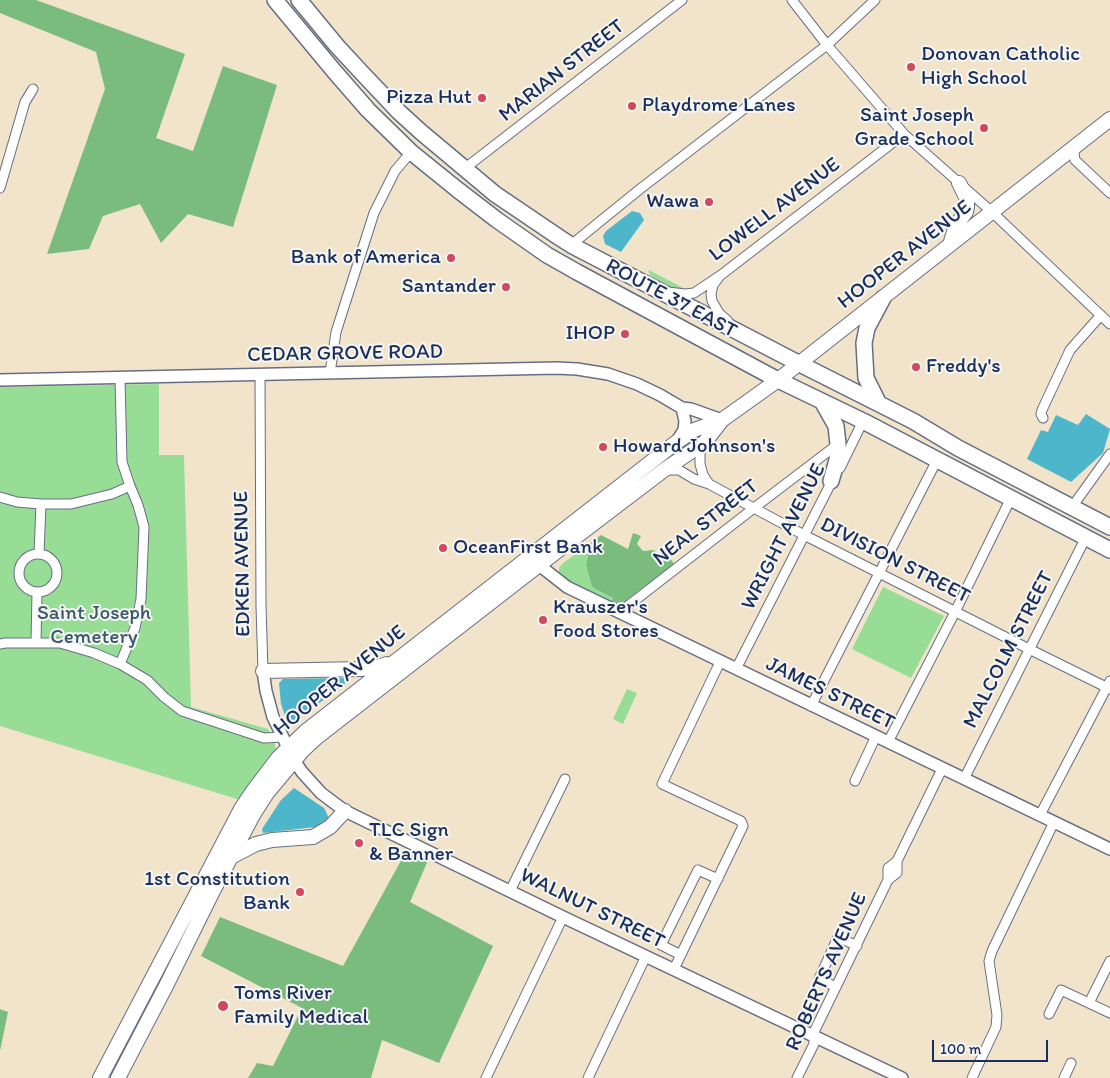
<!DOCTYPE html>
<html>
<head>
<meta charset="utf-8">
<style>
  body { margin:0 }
  #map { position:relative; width:1110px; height:1078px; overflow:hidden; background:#f2e4cb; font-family:Itim,sans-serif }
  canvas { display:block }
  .scale { position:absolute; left:932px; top:1040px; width:116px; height:22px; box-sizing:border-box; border:2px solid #1b2f5e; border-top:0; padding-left:6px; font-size:15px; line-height:18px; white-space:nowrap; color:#1b2f5e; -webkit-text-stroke:4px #f6f6f2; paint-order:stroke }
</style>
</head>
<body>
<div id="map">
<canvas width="1110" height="1078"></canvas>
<div class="scale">100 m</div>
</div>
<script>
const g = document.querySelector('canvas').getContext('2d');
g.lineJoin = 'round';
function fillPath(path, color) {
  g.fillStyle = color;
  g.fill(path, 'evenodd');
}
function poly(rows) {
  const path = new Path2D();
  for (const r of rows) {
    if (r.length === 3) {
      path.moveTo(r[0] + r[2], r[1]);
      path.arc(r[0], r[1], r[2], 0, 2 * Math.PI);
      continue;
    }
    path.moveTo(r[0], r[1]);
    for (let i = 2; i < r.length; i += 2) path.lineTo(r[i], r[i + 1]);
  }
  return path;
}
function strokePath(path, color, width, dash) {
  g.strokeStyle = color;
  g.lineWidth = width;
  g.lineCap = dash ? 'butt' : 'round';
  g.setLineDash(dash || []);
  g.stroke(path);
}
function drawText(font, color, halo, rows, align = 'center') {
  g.font = font + ' Itim,sans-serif';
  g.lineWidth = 4;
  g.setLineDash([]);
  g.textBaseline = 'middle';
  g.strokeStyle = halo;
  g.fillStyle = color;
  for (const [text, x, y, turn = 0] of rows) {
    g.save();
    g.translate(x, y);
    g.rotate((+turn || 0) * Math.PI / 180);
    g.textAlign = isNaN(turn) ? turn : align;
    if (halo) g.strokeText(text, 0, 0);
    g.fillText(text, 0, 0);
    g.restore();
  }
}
fillPath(poly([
  [648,270,651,271,687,290,681,292,655,279,650,275],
  [159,384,159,455,184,455,191,707,268,729,275,745,276,750,240,800,0,726,0,387],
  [585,547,588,556,586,565,599,591,613,598,611,603,568,581,559,572,559,568,562,564],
  [883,587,944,616,911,678,852,649],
  [627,689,637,693,623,724,613,719]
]), '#98dd95');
fillPath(poly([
  [0,0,36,0,185,54,156,138,193,151,223,66,277,85,233,227,188,214,161,243,140,204,103,216,89,249,47,254,105,89,96,52,0,13],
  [633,533,641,536,637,544,643,551,654,550,661,558,668,555,674,564,624,602,617,606,611,603,613,598,599,591,592,586,586,565,588,556,585,547,601,535,628,549],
  [408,848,429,858,410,902,493,946,439,1063,382,1040,371,1078,248,1078,257,1063,273,1066,302,1008,201,956,220,917,343,966],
  [0,1009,8,1012,0,1051]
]), '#7abc7e');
fillPath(poly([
  [632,211,640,213,644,220,621,252,605,244,603,236,606,231],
  [1086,414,1110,429,1103,453,1071,482,1027,459,1041,430,1048,432,1056,415,1078,425],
  [344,678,345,684,291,724,287,722,281,704,279,683,283,679],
  [294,788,324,808,329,818,315,827,263,833,262,829,281,800]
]), '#4db6ca');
const minor = poly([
  [792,0,827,45,904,134,992,212,1110,324],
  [1073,147,1075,160,1110,193],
  [464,169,682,0],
  [0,188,25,102,33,89],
  [571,245,640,189,705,139,827,45,875,0],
  [719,277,713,285,711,294,712,301,719,313,728,321],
  [668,292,685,294,694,293,721,275,904,134],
  [330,373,336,332,374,213,395,171,411,152],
  [260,375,261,606,263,671],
  [1043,418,1041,414,1042,410,1070,350,1101,315],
  [704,445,700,453,700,464,703,475,709,484],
  [840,468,863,421],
  [664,470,679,470,694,479,709,484,804,535,1029,649,1110,689],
  [0,497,17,502,41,504,71,504,112,494,130,486],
  [1072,507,1110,454],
  [39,554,41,504],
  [38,573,19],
  [620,612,754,508,838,444],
  [36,643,37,592],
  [0,644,5,643,60,643,94,653,120,664,147,680,164,697,182,711,264,738,283,737],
  [120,664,135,628,141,599,144,527,138,505,130,486,122,462,120,378],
  [736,669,833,479],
  [811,706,937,460],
  [888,742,955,612,1011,498],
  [964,779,1086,537],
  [855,781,876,736],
  [1040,815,1110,681],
  [888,880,888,868,897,861],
  [510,891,565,779],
  [681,955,661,945,698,870,718,879],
  [674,969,743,826,741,821,662,784,720,662],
  [836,987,819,979,838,937,857,946],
  [1089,1003,1110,961],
  [1049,1014,1061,990,1110,1013],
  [486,1078,563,917],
  [588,1078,646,956],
  [797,1078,814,1044,814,1032,888,880,897,873,897,861,942,769],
  [972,1078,996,1027,997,1015,989,961,992,951,1054,822],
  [1064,1078,1071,1063]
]);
const tertiary = poly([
  [0,380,556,368,577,369,608,374,637,384,660,395,682,408,691,409,722,420],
  [677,441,684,430,685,421,682,408],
  [539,565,567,587,1110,849],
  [263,671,266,691,273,717,294,760,302,772,321,793,345,811,563,917,902,1078]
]);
const primary = poly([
  [950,245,956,225,966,212,967,207,967,199,959,183],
  [263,671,361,669,378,667,387,664],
  [231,857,256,844,272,840,313,837,330,827,345,811],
  [100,1078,241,809,253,791,278,758,306,731,674,444,694,430,722,420],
  [118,1078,166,986,213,891,253,815,267,793,303,750,316,738,539,565,664,470,705,442,722,420,778,380,1110,119]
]);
const trunk = poly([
  [275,0,334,71,368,110,411,152,458,190,497,220,547,255,577,272,778,380,863,421,1110,550],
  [299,0,337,46,362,73,399,112,421,132,495,194,560,238,571,245,798,363,913,421,958,448,1110,527],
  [823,403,836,426,838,444,837,460,831,481],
  [879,404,866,378,864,343,867,328,883,298]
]);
strokePath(minor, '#666e84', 11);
strokePath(tertiary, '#666e84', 14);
strokePath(primary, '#666e84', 16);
strokePath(trunk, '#666e84', 18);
strokePath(minor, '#fff', 9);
strokePath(tertiary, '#fff', 11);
strokePath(primary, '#fff', 14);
strokePath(trunk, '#fff', 15);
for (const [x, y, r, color] of [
  [911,67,5,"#d1495b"],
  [482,98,5,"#d1495b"],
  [632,106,5,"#d1495b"],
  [984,128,5,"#d1495b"],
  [709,202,5,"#d1495b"],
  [451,258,5,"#d1495b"],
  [506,287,5,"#d1495b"],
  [625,334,5,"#d1495b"],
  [916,367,5,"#d1495b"],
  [603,447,5,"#d1495b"],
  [443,548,5,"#d1495b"],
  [543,620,5,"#d1495b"],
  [359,843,5,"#d1495b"],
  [300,892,5,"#d1495b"],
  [223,1006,6,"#d1495b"]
]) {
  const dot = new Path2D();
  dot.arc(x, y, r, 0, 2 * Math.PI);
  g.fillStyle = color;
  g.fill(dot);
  strokePath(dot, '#f6f6f2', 2);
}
drawText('21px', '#1b2f5e', '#f6f6f2', [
  ["Donovan Catholic",921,55],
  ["High School",921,79],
  ["Pizza Hut",472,98,"right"],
  ["Playdrome Lanes",642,106],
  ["Saint Joseph",974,116,"right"],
  ["Grade School",974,140,"right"],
  ["Wawa",699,202,"right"],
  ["Bank of America",441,258,"right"],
  ["Santander",496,287,"right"],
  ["IHOP",615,334,"right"],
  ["Freddy's",926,367],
  ["Howard Johnson's",613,447],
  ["OceanFirst Bank",453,548],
  ["Krauszer's",553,608],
  ["Food Stores",553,632],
  ["TLC Sign",369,831],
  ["& Banner",369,855],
  ["1st Constitution",290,880,"right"],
  ["Bank",290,904,"right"],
  ["Toms River",234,994],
  ["Family Medical",234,1018]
], 'left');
drawText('21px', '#1b2f5e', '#f6f6f2', [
  ["MARIAN STREET",562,71,-38],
  ["LOWELL AVENUE",775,210,-37],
  ["HOOPER AVENUE",905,255,-38],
  ["ROUTE 37 EAST",671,299,28],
  ["CEDAR GROVE ROAD",345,354,-1],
  ["NEAL STREET",706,523,-38],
  ["WRIGHT AVENUE",784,537,-63],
  ["DIVISION STREET",895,561,27],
  ["EDKEN AVENUE",243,564,-91],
  ["MALCOLM STREET",1009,650,-63],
  ["HOOPER AVENUE",340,681,-39],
  ["JAMES STREET",830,694,26],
  ["WALNUT STREET",592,909,26],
  ["ROBERTS AVENUE",827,972,-66]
]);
drawText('21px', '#3a5a6c', '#f6f6f2', [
  ["Saint Joseph",94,614],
  ["Cemetery",94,638]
]);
</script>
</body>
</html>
